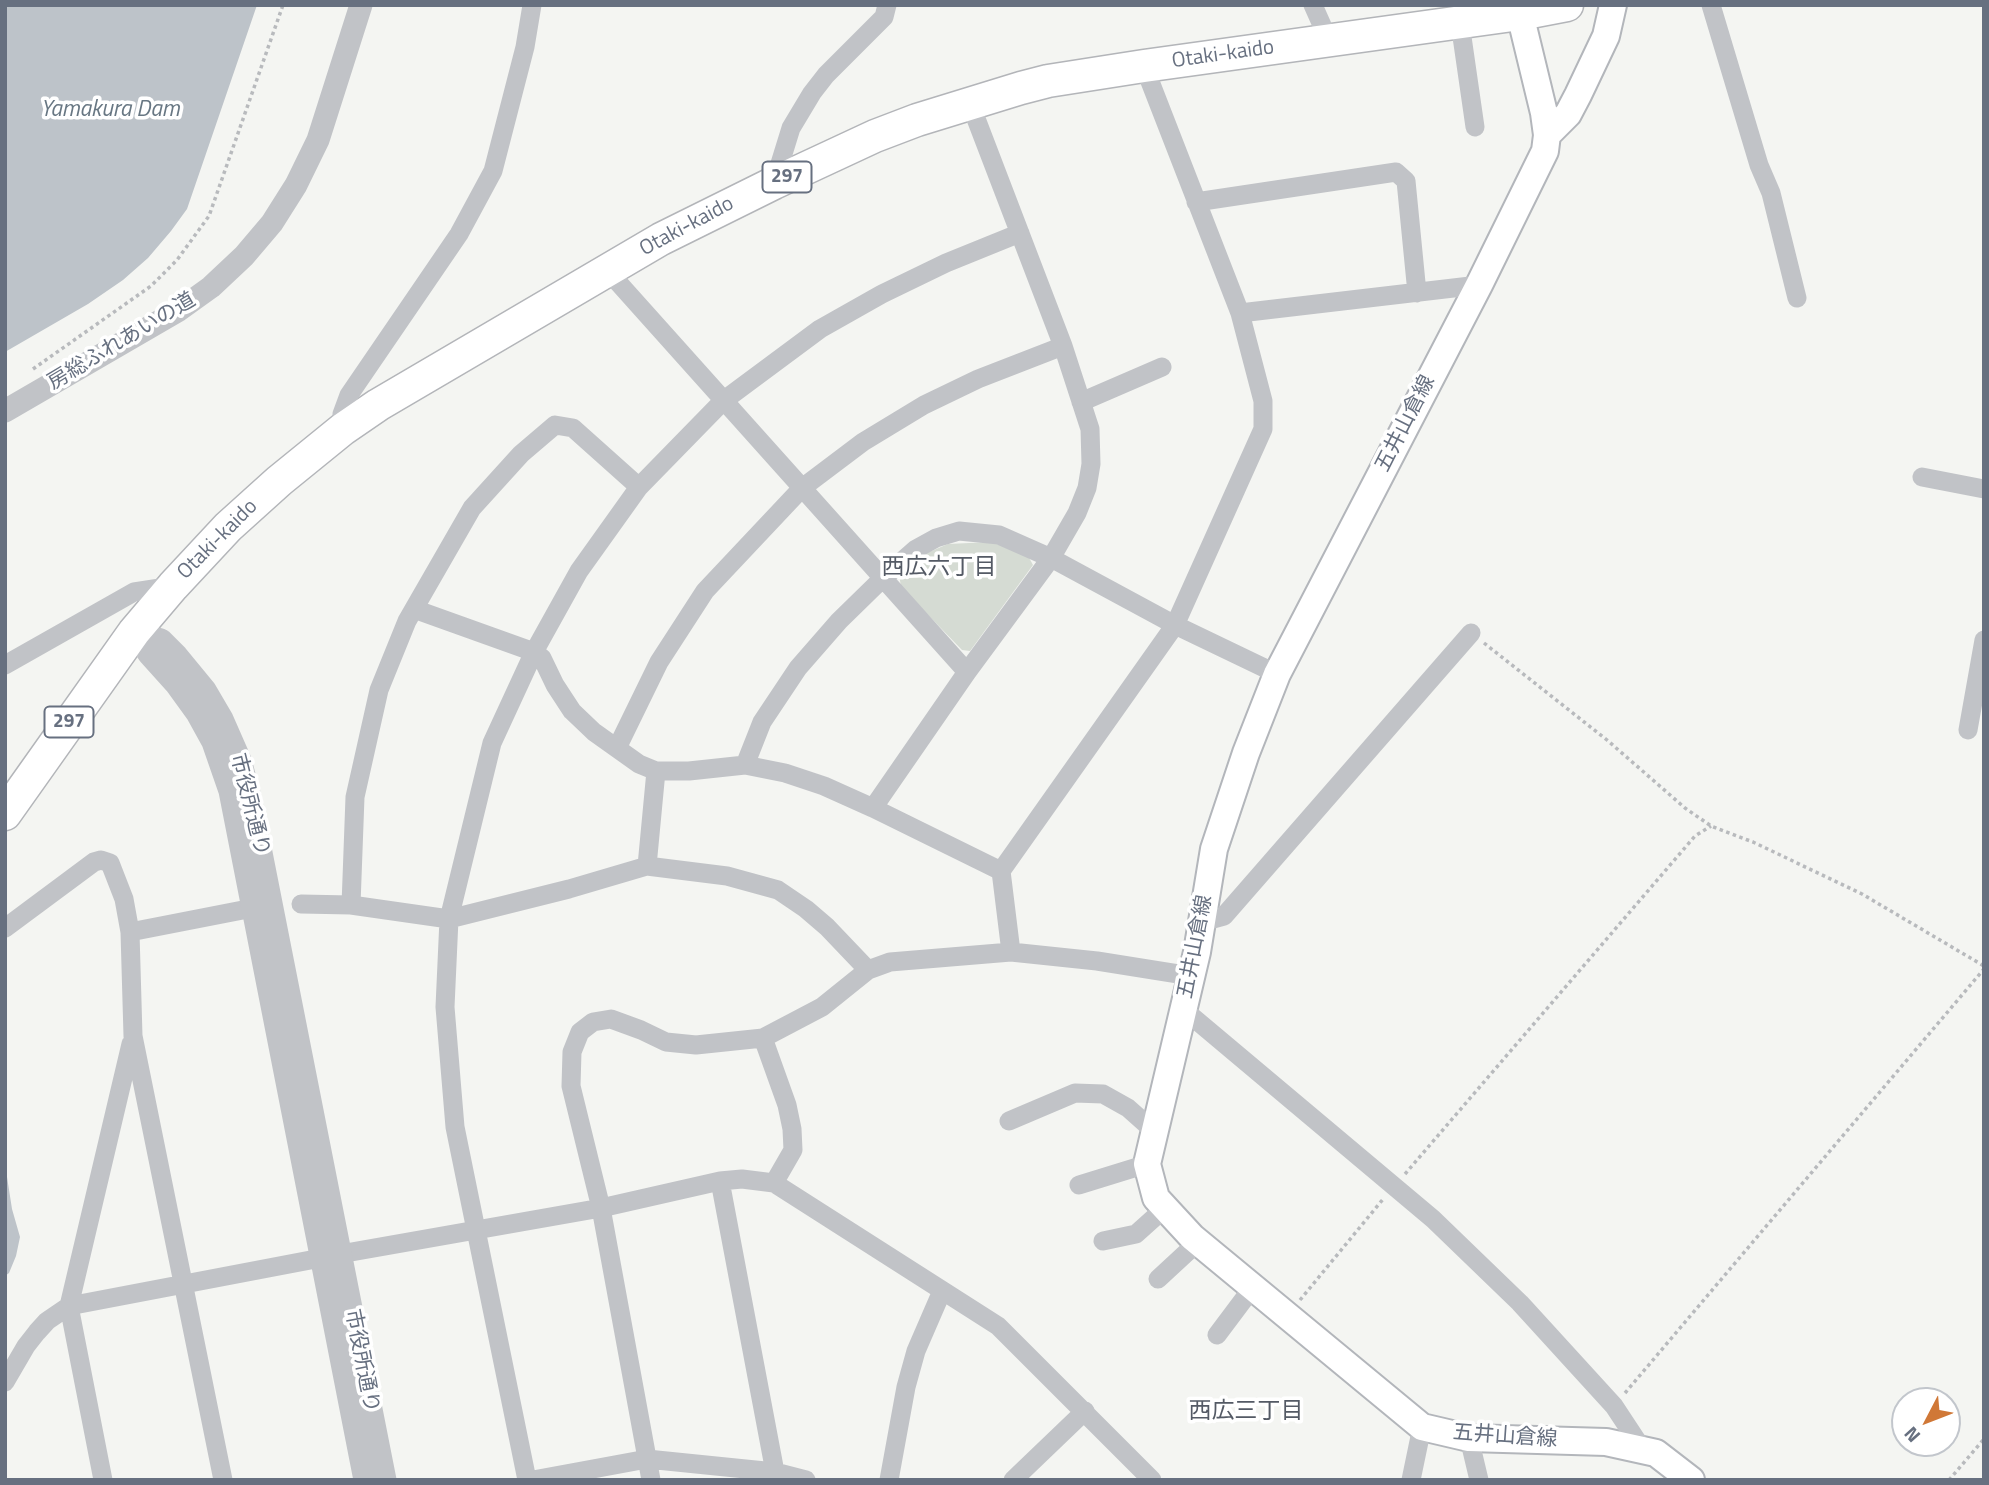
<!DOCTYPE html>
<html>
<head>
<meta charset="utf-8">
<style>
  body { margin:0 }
  #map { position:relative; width:1989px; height:1485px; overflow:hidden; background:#f4f5f2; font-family:"Titillium Web",sans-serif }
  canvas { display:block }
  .frame { position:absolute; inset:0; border:7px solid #677080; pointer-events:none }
  .north { position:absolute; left:1891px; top:1387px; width:70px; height:70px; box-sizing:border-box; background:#fff; border:2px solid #c2c6cc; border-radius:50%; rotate:228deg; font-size:19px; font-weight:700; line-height:28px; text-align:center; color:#677080 }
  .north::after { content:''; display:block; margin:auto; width:24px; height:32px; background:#d07837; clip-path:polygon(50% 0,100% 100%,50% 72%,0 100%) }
</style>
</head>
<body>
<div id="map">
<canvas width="1989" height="1485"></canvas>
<div class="frame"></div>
<div class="north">N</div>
</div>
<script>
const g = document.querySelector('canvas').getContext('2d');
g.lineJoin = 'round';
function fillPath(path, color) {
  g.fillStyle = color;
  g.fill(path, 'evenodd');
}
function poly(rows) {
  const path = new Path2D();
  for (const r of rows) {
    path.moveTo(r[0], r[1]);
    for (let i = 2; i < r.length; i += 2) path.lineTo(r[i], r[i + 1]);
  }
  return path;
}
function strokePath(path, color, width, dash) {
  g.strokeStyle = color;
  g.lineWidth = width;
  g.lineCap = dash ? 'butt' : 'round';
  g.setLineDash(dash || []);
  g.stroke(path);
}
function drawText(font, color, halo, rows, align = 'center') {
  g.font = font + ' "Titillium Web","Noto Sans JP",sans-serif';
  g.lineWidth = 7;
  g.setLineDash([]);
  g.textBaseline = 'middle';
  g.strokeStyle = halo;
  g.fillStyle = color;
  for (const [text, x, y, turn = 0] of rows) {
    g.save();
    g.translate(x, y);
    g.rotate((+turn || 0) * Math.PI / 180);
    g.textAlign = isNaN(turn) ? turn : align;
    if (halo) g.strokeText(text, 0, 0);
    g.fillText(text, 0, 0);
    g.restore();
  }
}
fillPath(poly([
  [991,542,1027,554,1033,565,970,651,962,650,901,587,899,574,915,558,948,544]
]), '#d5dbd3');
fillPath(poly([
  [5,5,257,5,187,209,171,231,148,258,123,280,88,304,5,352],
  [5,1098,5,1164,12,1209,20,1237,16,1256,9,1273,5,1276]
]), '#bdc3c9');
const secondary = poly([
  [1520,14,1544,113,1547,135,1545,151,1479,285,1277,674,1246,753,1214,849,1197,952,1147,1164,1156,1198,1192,1237,1422,1427,1469,1438,1606,1442,1656,1453,1691,1480],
  [1547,135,1568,114,1578,95,1606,36,1613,5]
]);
const trunk = poly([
  [5,814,134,632,173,586,228,527,279,481,343,429,378,405,661,239,774,183,875,136,917,120,1021,88,1048,81,1144,66,1520,14,1567,5]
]);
strokePath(secondary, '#b3b6bb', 30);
strokePath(trunk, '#b3b5b9', 35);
strokePath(poly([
  [33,369,151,286,177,260,209,216,283,5],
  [1484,643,1607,740,1685,808,1711,826,1753,842,1862,894,1984,966],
  [1405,1174,1695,836,1711,826],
  [1300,1300,1384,1198],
  [1625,1393,1984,969],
  [1949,1480,1984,1439]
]), '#b8babd', 3.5, [3.5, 3.5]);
strokePath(poly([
  [1313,5,1329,41],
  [1711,5,1759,165,1771,193,1797,298],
  [1460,23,1475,127],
  [774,183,791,128,812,93,826,75,884,17,887,5],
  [1196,202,1396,172,1406,181,1417,293],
  [607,270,967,672],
  [1240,313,1479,285],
  [1081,402,1162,367],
  [343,429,342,414,349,395,459,234,493,171,525,47,532,5],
  [1922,477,1984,489],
  [414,609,534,652,542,658,555,685,572,711,594,732,639,764,656,771,689,771,745,765,785,773,824,786,873,808,1001,871],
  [5,665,134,592,173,586],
  [1968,730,1984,640],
  [617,748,659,662,705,591,802,488,863,442,924,405,978,379,1063,346],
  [745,765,762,722,798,668,839,621,883,578,916,549,936,538,959,531,999,535,1051,558,1175,625,1277,674],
  [873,808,967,672,1051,558,1077,513,1087,488,1091,464,1090,429,1063,346,970,103],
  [647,866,656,771],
  [301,904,351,905,449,919,569,889,647,866,727,876,778,890,806,909,827,927,868,970],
  [351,905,355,797,379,690,407,621,472,508,521,454,555,425,573,428,639,487],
  [1202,922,1224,916,1471,633],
  [5,928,94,862,101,860,110,863,124,899,130,932,133,1036,223,1480],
  [130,932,253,908],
  [1011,952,1001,871,1175,625,1263,429,1263,401,1240,313,1144,66],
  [1183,1009,1433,1219,1520,1303,1614,1406,1643,1450],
  [763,1038,787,1105,792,1129,793,1150,774,1183],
  [1009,1121,1075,1093,1103,1094,1128,1108,1155,1132],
  [720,1181,775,1472],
  [1079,1185,1147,1164],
  [1103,1241,1136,1234,1165,1208],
  [340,1254,601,1208,720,1181,742,1179,774,1183,998,1326,1152,1480],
  [1158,1279,1198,1242],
  [1217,1335,1253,1287],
  [5,1382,26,1346,37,1332,47,1321,69,1306,321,1258],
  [1469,1438,1479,1480],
  [103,1480,69,1306,131,1044],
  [527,1480,455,1127,445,1007,449,919,492,743,534,652,579,571,639,487,723,401,820,329,882,294,946,263,1020,233],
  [533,1480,647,1459,775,1472,806,1480],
  [651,1480,601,1208,571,1086,572,1052,580,1032,593,1022,611,1019,641,1030,666,1042,696,1045,763,1038,822,1007,868,970,890,962,1011,952,1097,961,1191,976],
  [889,1480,906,1387,916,1351,942,1291],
  [1013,1480,1085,1411],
  [1411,1480,1422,1427]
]), '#c1c3c7', 19);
strokePath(poly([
  [5,411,179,310,211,287,244,256,272,223,296,185,318,140,361,5],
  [134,632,161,640,177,656,205,690,222,719,240,760,250,797,385,1480],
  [134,632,149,654,176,684,197,713,213,742,230,791,365,1480]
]), '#c1c3c7', 23);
strokePath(secondary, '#fff', 26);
strokePath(trunk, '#fff', 32);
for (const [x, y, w] of [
  [787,177,49],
  [69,722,49]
]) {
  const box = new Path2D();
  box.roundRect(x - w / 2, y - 15.5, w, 31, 5);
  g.fillStyle = '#fff';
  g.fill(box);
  strokePath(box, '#677080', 2);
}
drawText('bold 19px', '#677080', null, [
  ["297",787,177],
  ["297",69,722]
]);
drawText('21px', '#677080', '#fff', [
  ["Otaki-kaido",1223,55,-8],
  ["Otaki-kaido",687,227,-28],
  ["房総ふれあいの道",122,342,-31],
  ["五井山倉線",1406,424,-63],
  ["Otaki-kaido",218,540,-45],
  ["市役所通り",249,805,76],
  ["五井山倉線",1196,947,-79],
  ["市役所通り",361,1361,79],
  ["五井山倉線",1505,1437,4]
]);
drawText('italic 23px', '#687783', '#fff', [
  ["Yamakura Dam",110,110]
]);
drawText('23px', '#545a65', '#fff', [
  ["西広六丁目",939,568],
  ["西広三丁目",1246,1412]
]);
</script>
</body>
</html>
